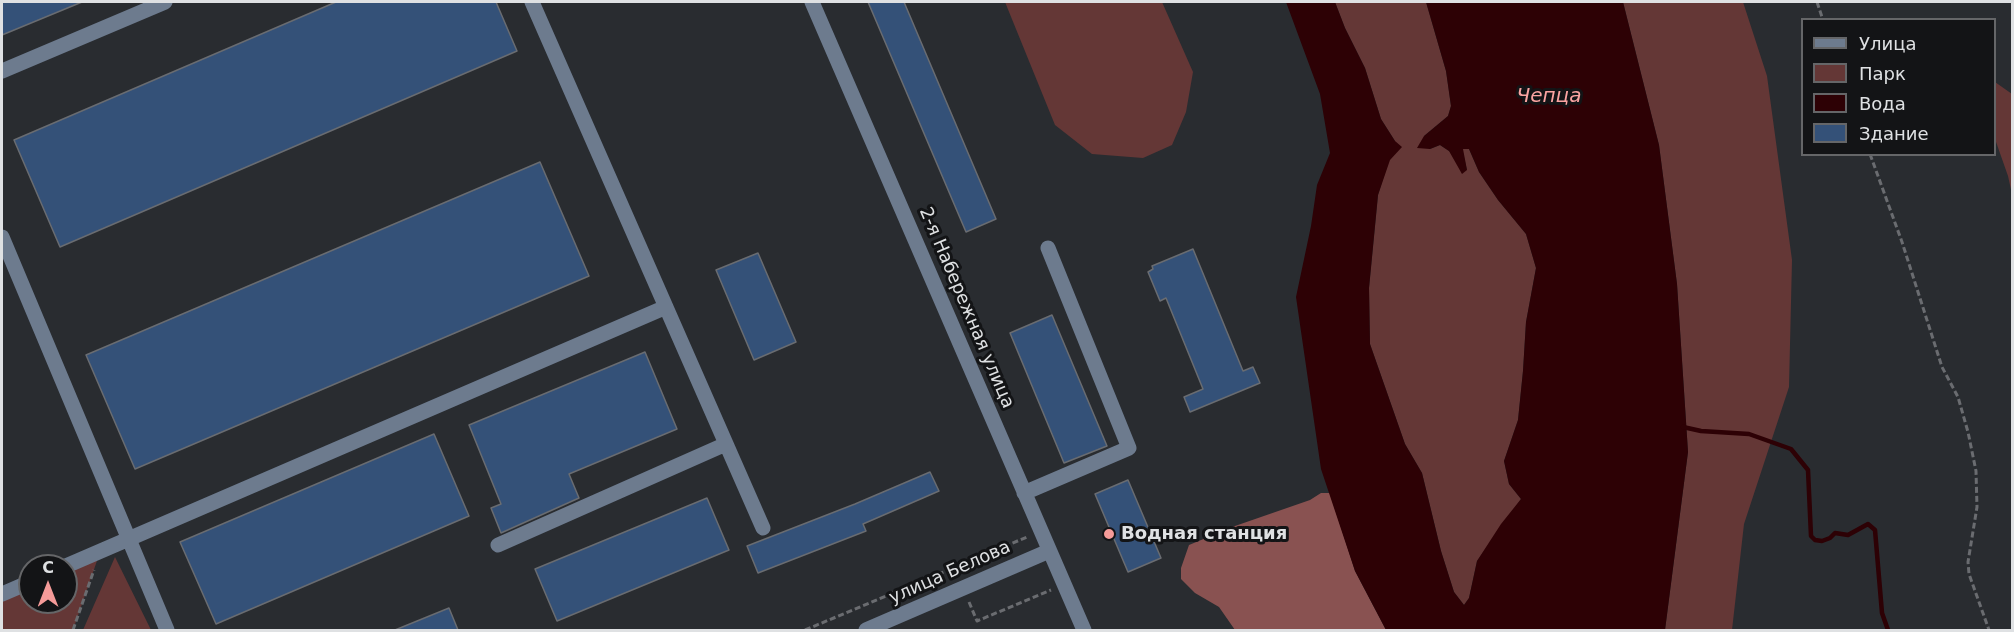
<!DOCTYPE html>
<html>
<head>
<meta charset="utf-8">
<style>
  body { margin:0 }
  #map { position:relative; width:2014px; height:632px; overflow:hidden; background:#292c30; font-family:"DejaVu Sans",sans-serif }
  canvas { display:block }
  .frame { position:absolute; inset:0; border:3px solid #dfe1e3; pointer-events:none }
  .legend { position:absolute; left:1801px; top:18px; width:195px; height:138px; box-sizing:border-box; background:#131416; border:2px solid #656668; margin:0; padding:8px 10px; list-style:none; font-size:18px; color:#dfe1e3 }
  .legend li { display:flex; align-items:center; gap:12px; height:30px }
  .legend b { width:30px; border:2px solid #656668 }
  .north { position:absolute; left:18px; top:554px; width:60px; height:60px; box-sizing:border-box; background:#131416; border:2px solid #656668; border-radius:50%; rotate:0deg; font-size:16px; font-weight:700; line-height:24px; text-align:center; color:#dfe1e3 }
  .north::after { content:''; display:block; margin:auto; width:21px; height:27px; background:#f59b99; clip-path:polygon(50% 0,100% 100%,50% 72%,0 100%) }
</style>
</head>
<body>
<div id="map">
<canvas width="2014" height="632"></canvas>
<div class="frame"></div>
<ul class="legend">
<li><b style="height:8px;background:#6d7b8e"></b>Улица</li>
<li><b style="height:16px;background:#643736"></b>Парк</li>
<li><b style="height:16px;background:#2d0105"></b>Вода</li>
<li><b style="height:16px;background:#345178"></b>Здание</li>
</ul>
<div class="north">С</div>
</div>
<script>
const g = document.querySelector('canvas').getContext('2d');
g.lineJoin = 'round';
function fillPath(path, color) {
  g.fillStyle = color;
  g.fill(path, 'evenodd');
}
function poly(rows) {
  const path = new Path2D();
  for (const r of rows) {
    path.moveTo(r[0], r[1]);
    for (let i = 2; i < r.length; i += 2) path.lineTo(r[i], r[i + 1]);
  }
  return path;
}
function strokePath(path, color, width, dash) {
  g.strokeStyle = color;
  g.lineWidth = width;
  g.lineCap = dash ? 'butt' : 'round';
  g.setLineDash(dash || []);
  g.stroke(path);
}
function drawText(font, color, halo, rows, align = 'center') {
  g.font = font + ' "DejaVu Sans",sans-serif';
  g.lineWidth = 6;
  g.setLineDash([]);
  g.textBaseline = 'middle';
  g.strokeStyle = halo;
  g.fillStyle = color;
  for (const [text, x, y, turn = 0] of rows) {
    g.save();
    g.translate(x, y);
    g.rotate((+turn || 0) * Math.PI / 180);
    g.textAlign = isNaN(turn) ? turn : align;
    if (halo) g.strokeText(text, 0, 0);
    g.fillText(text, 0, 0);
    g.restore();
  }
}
fillPath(poly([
  [1005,2,1162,2,1193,72,1186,112,1172,145,1143,158,1092,154,1055,125],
  [1335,2,1426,2,1446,71,1451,106,1448,116,1424,136,1430,149,1440,145,1449,151,1467,170,1462,149,1469,149,1479,172,1498,200,1526,234,1536,268,1526,322,1523,371,1518,420,1504,461,1509,484,1521,499,1477,561,1469,598,1464,605,1454,592,1441,551,1422,473,1405,444,1370,344,1369,288,1378,195,1395,141,1381,119,1365,68,1345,28],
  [1623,2,1743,2,1767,76,1792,260,1789,387,1744,524,1732,630,1665,630,1688,452,1677,284,1659,145],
  [1995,82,2012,94,2012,194,2008,176,1995,139],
  [99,555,73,630,2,630,2,596,30,584,30,602,66,602,66,569],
  [115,557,151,630,83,630]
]), '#643736');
fillPath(poly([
  [1321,493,1330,493,1355,571,1386,630,1235,630,1219,607,1195,593,1181,579,1181,568,1189,545,1235,526,1310,500]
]), '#895251');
fillPath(poly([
  [1286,2,1335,2,1345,28,1365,68,1381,119,1395,141,1402,147,1390,160,1378,195,1369,288,1370,344,1405,444,1422,473,1441,551,1454,592,1464,605,1469,598,1477,561,1501,524,1521,499,1509,484,1504,461,1518,420,1523,371,1526,322,1536,268,1526,234,1498,200,1479,172,1469,149,1463,149,1467,170,1462,174,1449,151,1440,145,1430,149,1417,148,1424,136,1448,116,1451,106,1446,71,1426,2,1623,2,1659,145,1677,284,1688,452,1665,630,1386,630,1355,571,1321,469,1296,297,1311,226,1317,185,1330,153,1320,94]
]), '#2d0105');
strokePath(poly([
  [1683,427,1701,431,1749,434,1791,449,1808,470,1811,536,1815,540,1822,541,1830,538,1835,533,1848,535,1868,524,1875,530,1882,613,1888,630]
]), '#2d0105', 4.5);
const building = poly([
  [2,2,82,2,2,35,2,2],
  [336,2,496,2,517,51,60,247,14,140,336,2],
  [868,2,904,2,996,219,966,232,868,2],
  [540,162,589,276,135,469,86,355,540,162],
  [1193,249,1243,371,1253,367,1260,383,1190,412,1184,397,1203,389,1166,298,1160,301,1148,272,1153,269,1152,266,1193,249],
  [758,253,796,342,754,360,716,270,758,253],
  [1052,315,1107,446,1064,463,1010,333,1052,315],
  [645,352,677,429,569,474,579,498,501,533,491,508,501,504,469,425,645,352],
  [434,434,469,516,216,624,180,542,434,434],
  [930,472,939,491,863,524,866,531,758,573,747,546,855,504,930,472],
  [1128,480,1161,558,1128,572,1095,494,1128,480],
  [707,498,729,550,557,621,535,569,707,498],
  [449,608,458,630,395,630,449,608]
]);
fillPath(building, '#345178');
strokePath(building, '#696c71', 1.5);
strokePath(poly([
  [1817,2,1823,20],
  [1870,154,1902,242,1942,367,1958,397,1968,432,1976,471,1977,507,1968,562,1969,574,1989,630],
  [969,602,977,621,1051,590],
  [73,630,94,570],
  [805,630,1027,537]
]), '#6a6c70', 3, [6, 3]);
strokePath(poly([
  [532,2,763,528],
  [812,2,1084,630],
  [2,71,165,2],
  [2,237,167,630],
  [1024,493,1129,448,1048,248],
  [498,545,726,444],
  [66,566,666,307],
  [2,594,30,582],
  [866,630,1049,551]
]), '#6d7b8e', 15);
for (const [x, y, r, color] of [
  [1109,534,6,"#f59b99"]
]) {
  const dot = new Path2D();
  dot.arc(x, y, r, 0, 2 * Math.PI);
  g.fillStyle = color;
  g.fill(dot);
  strokePath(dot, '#131416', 2);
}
drawText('18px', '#dfe1e3', '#131416', [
  ["2-я Набережная улица",966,308,67],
  ["улица Белова",950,573,-24]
]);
drawText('bold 18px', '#dfe1e3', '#131416', [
  ["Водная станция",1121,534]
], 'left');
drawText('italic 20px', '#fba4a2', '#131416', [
  ["Чепца",1549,97]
]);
</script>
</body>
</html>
